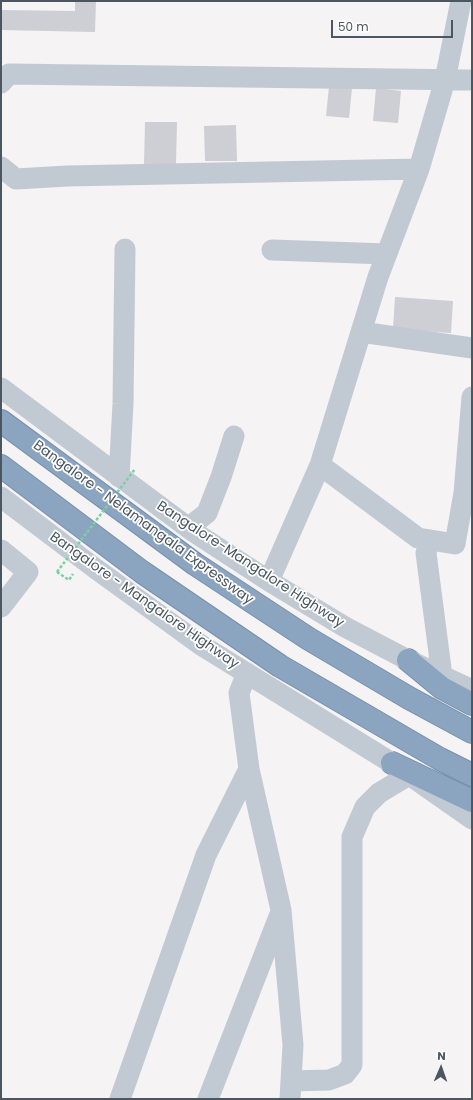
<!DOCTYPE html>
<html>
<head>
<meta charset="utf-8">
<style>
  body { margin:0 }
  #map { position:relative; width:473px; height:1100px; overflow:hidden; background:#f5f3f3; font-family:Poppins,sans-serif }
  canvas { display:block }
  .frame { position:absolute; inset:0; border:2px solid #4a5661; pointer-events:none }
  .north { position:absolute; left:421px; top:1048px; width:40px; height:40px; -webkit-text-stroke:3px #fff; paint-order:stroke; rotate:2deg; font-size:11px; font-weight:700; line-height:16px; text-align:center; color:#4a5661 }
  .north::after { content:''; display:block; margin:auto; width:14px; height:18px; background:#4a5661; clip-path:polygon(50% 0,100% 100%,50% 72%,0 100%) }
  .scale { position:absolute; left:331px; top:20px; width:122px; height:18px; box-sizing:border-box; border:2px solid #4a5661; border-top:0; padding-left:5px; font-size:12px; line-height:14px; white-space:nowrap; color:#4a5661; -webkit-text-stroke:3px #fff; paint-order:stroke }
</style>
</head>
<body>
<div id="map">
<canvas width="473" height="1100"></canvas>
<div class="frame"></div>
<div class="north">N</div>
<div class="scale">50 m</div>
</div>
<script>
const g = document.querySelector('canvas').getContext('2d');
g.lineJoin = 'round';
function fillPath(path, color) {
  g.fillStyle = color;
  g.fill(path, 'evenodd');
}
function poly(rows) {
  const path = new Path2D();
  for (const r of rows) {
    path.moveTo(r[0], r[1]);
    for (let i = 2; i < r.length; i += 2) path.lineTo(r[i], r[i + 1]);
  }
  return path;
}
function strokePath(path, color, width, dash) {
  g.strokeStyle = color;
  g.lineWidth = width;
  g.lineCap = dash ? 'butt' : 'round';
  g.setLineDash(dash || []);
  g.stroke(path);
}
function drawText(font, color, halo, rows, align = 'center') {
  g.font = font + ' Poppins,sans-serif';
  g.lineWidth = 3.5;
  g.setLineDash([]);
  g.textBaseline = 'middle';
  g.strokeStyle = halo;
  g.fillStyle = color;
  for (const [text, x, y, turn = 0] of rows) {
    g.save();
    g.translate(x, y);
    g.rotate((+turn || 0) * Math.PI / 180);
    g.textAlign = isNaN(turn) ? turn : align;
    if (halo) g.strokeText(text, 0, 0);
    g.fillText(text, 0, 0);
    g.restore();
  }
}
fillPath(poly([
  [75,1,96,1,95,32,1,30,1,10,75,11],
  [329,86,352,88,349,118,326,116],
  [376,88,401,91,398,123,373,121],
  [145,122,177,122,176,164,144,164],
  [236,125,237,161,205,161,204,126],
  [395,297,453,301,451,333,393,329]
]), '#cdcfd5');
const highway = poly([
  [1,421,195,564,309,639,409,698,472,732],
  [1,466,142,572,280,666,440,759,472,775],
  [408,660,442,688,472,704],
  [392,763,472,801]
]);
strokePath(highway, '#7690ad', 24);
strokePath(poly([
  [57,572,69,580,73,574]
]), '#7ad0a6', 2.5, [3, 2]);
strokePath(poly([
  [1,83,9,74,472,80],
  [1,167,16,179,67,176,419,169],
  [272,250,387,254],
  [361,332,472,348],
  [1,388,194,532,269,581,345,627,408,660,472,690],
  [320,465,418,538,455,544,464,493,472,397],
  [119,477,123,404,125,249],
  [1,497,96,569,201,645,392,763,472,819],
  [188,528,207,513,221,477,234,436],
  [429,540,426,553,442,676],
  [1,550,28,572,1,607],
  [269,581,320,465,378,277,419,169,445,80,461,1],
  [247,673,239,693,249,769,281,910,293,1045,290,1099],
  [291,1081,329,1080,345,1074,352,1065,352,837,365,807,379,793,409,775],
  [120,1099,206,855,249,769],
  [208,1099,280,914]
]), '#c1cad2', 21);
strokePath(highway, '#8ba5c1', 22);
strokePath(poly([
  [57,572,135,469]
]), '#7ad0a6', 2.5, [3, 2]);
drawText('14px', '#4a5661', '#fff', [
  ["Bangalore - Nelamangala Expressway",143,523,36],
  ["Bangalore-Mangalore Highway",250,565,33],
  ["Bangalore - Mangalore Highway",144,601,35]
]);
</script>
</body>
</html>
